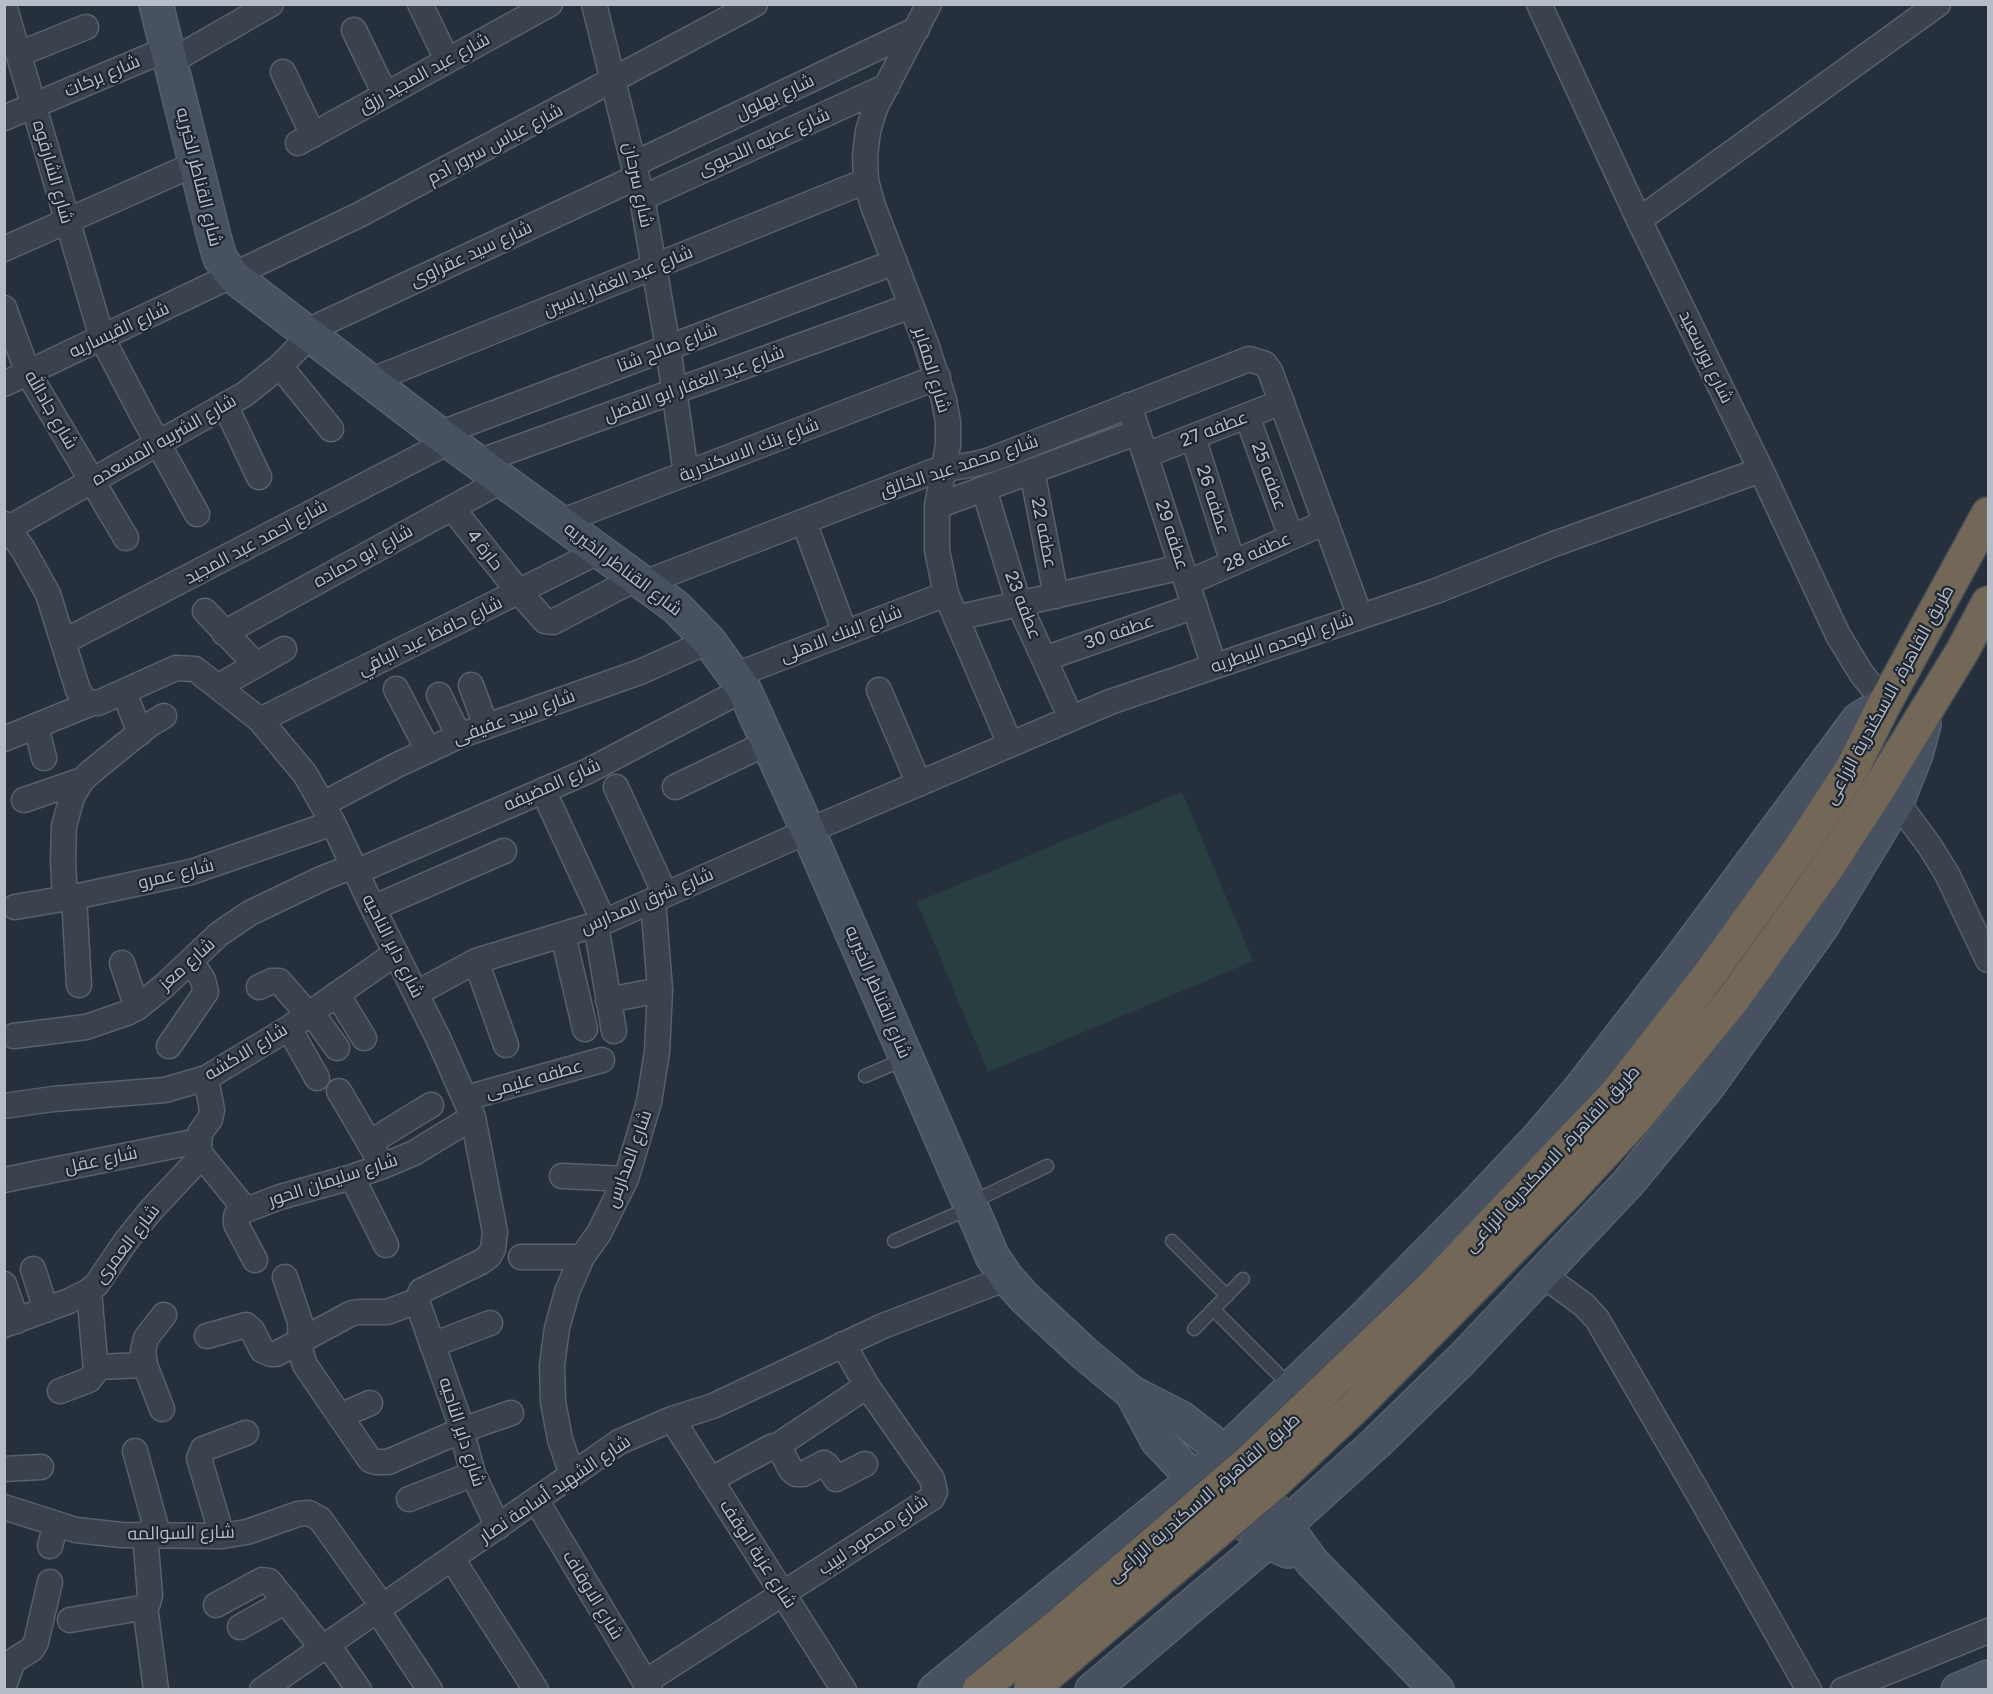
<!DOCTYPE html>
<html>
<head>
<meta charset="utf-8">
<style>
  body { margin:0 }
  #map { position:relative; width:1993px; height:1694px; overflow:hidden; background:#26303d; font-family:"Golos Text",sans-serif }
  canvas { display:block }
  .frame { position:absolute; inset:0; border:6px solid #b6bdc8; pointer-events:none }
</style>
</head>
<body>
<div id="map">
<canvas width="1993" height="1694"></canvas>
<div class="frame"></div>
</div>
<script>
const g = document.querySelector('canvas').getContext('2d');
g.lineJoin = 'round';
function fillPath(path, color) {
  g.fillStyle = color;
  g.fill(path, 'evenodd');
}
function poly(rows) {
  const path = new Path2D();
  for (const r of rows) {
    path.moveTo(r[0], r[1]);
    for (let i = 2; i < r.length; i += 2) path.lineTo(r[i], r[i + 1]);
  }
  return path;
}
function strokePath(path, color, width, dash) {
  g.strokeStyle = color;
  g.lineWidth = width;
  g.lineCap = dash ? 'butt' : 'round';
  g.setLineDash(dash || []);
  g.stroke(path);
}
function drawText(font, color, halo, rows, align = 'center') {
  g.font = font + ' "Golos Text",Cairo,sans-serif';
  g.lineWidth = 4.5;
  g.setLineDash([]);
  g.textBaseline = 'middle';
  g.strokeStyle = halo;
  g.fillStyle = color;
  for (const [text, x, y, turn = 0] of rows) {
    g.save();
    g.translate(x, y);
    g.rotate((+turn || 0) * Math.PI / 180);
    g.textAlign = isNaN(turn) ? turn : align;
    if (halo) g.strokeText(text, 0, 0);
    g.fillText(text, 0, 0);
    g.restore();
  }
}
fillPath(poly([
  [1182,792,1253,961,988,1072,917,902]
]), '#293e40');
const lane = poly([
  [865,1076,905,1059],
  [970,1203,1047,1166],
  [894,1241,970,1208],
  [1172,1241,1227,1296],
  [1213,1309,1291,1387],
  [1194,1329,1243,1279]
]);
const street = poly([
  [420,4,447,60],
  [594,4,642,198,668,347,686,474],
  [929,4,875,108,868,131,865,156,866,181,873,206,926,344,944,400,948,422,948,445,937,506,937,550,946,594,1010,744],
  [1539,4,1639,220,1761,470,1838,635,1861,673,1885,703],
  [4,5,102,338,144,418,197,514],
  [354,30,385,94],
  [19,54,86,27],
  [170,62,271,4],
  [283,72,313,135],
  [4,118,167,49],
  [298,143,550,4],
  [634,164,917,29],
  [642,198,887,86],
  [1639,220,1938,4],
  [4,249,195,164],
  [4,308,28,373,126,538],
  [305,332,637,177],
  [280,366,331,429],
  [370,381,866,181],
  [4,384,359,215,755,4],
  [225,405,259,477],
  [1129,405,1214,666],
  [1247,416,1291,537],
  [439,434,895,262],
  [1193,437,1233,563],
  [1146,455,1282,402],
  [478,462,911,306],
  [1032,471,1056,596],
  [984,489,1019,604,1071,718],
  [937,506,1138,432],
  [452,508,519,592,545,621,553,622,637,578],
  [560,522,938,377],
  [804,522,845,633],
  [4,524,23,549,48,594,78,690,85,701,98,703,176,668,195,669,260,720,305,774,333,823,373,908,438,1038,473,1117,495,1232,493,1249,489,1256,481,1262,421,1291,417,1301,457,1414,473,1474,498,1527],
  [7,529,245,394,280,366,310,336],
  [644,583,934,471,975,464,990,460,1249,359,1265,364,1270,371,1360,616],
  [1187,583,1326,522],
  [205,611,256,665],
  [956,618,1182,567],
  [224,633,503,480],
  [63,642,450,441],
  [1044,659,1195,606],
  [736,675,946,594],
  [471,685,486,726],
  [219,686,284,649],
  [396,689,428,750],
  [879,690,919,784],
  [124,692,140,733],
  [439,695,459,736],
  [260,720,600,551],
  [36,726,44,758],
  [4,739,92,703],
  [616,787,665,894],
  [675,787,769,742],
  [543,790,604,922],
  [24,800,82,780],
  [1897,802,1929,845,1947,874,1988,960],
  [323,804,397,765,459,736,640,672,709,641],
  [356,872,588,771,744,689],
  [74,897,79,985],
  [65,899,63,861,64,826,72,797,82,780,92,771,149,725,164,716],
  [15,907,74,897,191,872,333,823],
  [373,908,504,851],
  [596,925,614,1031],
  [563,935,585,1029],
  [476,961,506,1045],
  [122,963,137,1008],
  [259,987,272,981,279,981,308,1014],
  [417,993,476,961,604,922,808,831,1110,702,1436,591,1554,544,1761,470],
  [337,994,364,1038],
  [608,1000,660,990],
  [311,1012,337,1048],
  [289,1028,317,1078],
  [14,1036,86,1027,127,1013,137,1008,165,985,219,934,250,913,321,879,353,866],
  [169,1046,206,992,203,980,191,961],
  [206,1078,212,1110,210,1119,200,1133,199,1149,202,1156,245,1209],
  [339,1091,383,1166],
  [466,1098,602,1060],
  [4,1106,53,1099,165,1090,206,1078,289,1028,396,953],
  [369,1143,431,1105],
  [562,1176,626,1179],
  [352,1177,386,1245],
  [4,1180,198,1141],
  [521,1257,582,1257],
  [255,1260,236,1224,236,1216,238,1213,280,1197,352,1177,383,1166,414,1153,473,1117],
  [33,1269,46,1310],
  [1543,1275,1584,1305,1597,1319,1702,1500,1809,1690],
  [285,1277,300,1322,301,1353,305,1365,370,1460,376,1462,388,1462,462,1430,511,1413],
  [4,1284,17,1321],
  [4,1325,69,1301,89,1291,97,1284,126,1241,152,1209,202,1156],
  [207,1336,246,1325,252,1330,262,1350,271,1354,276,1354,352,1313,359,1312,387,1312,417,1301],
  [432,1345,490,1323],
  [97,1367,145,1365],
  [60,1391,89,1380,96,1371,89,1291],
  [162,1409,145,1365,143,1351,146,1338,164,1315],
  [340,1416,370,1403],
  [672,1419,844,1690],
  [777,1446,867,1386],
  [135,1451,158,1534],
  [4,1469,41,1467],
  [572,1475,560,1439,553,1402,552,1365,557,1328,567,1292,582,1257,599,1233,626,1179,649,1102,657,1052,660,990,653,900],
  [710,1480,773,1446,780,1449,791,1470,796,1474,803,1474,824,1463,827,1465,836,1479,865,1464],
  [409,1499,473,1474],
  [536,1500,650,1690],
  [4,1507,76,1530,121,1535,222,1536,247,1532,298,1514,309,1513,320,1519,383,1607],
  [222,1536,199,1458,203,1449,246,1433],
  [50,1546,56,1524],
  [452,1559,536,1690],
  [216,1605,262,1580,269,1581,323,1649],
  [145,1606,156,1690],
  [378,1611,430,1690],
  [70,1620,141,1608,148,1603,150,1595,145,1534],
  [240,1627,286,1601],
  [328,1645,359,1690],
  [645,1682,932,1498,935,1492,932,1479,867,1386,843,1344],
  [4,1686,13,1661,32,1649,36,1642,50,1582],
  [262,1690,619,1442,672,1419,713,1406,883,1326,1007,1278],
  [1843,1690,1988,1631]
]);
const secondary = poly([
  [156,4,214,237,220,258,233,276,439,434,676,607,709,641,744,689,808,831,982,1232,992,1256,1007,1278,1025,1298,1084,1353,1132,1393,1181,1418,1225,1452,1257,1486,1312,1562,1437,1690],
  [1132,1393,1157,1440,1194,1479,1267,1542,1288,1551],
  [935,1690,1194,1479,1225,1452,1363,1319,1476,1204,1539,1137,1580,1089,1681,958,1858,720,1885,703],
  [1092,1690,1267,1542,1376,1443,1462,1359,1628,1183,1708,1086,1822,926,1897,802,1916,754,1924,724],
  [1958,1690,1988,1677]
]);
const highway = poly([
  [1432,1287,1616,1094,1709,975,1799,850,1853,767,1885,703,1988,514],
  [1451,1310,1565,1195,1638,1116,1734,998,1825,871,1879,788,1963,650,1988,603]
]);
strokePath(lane, '#58606b', 15);
strokePath(street, '#58606b', 27);
strokePath(secondary, '#58606b', 36);
strokePath(highway, '#454d58', 36);
strokePath(lane, '#3a424e', 12);
strokePath(street, '#3a424e', 24);
strokePath(secondary, '#485160', 33);
strokePath(highway, '#736857', 33);
const highwayBridge = poly([
  [979,1690,1059,1625,1251,1460,1432,1287],
  [1030,1690,1274,1483,1356,1406,1451,1310]
]);
strokePath(highwayBridge, '#454d58', 36, []);
strokePath(highwayBridge, '#736857', 33);
drawText('18px', '#b6bdc8', '#1f2733', [
  ["شارع عبد المجيد رزق",424,73,-29],
  ["شارع بركات",102,76,-23],
  ["شارع بهلول",775,97,-25],
  ["شارع عطيه اللحيوى",764,142,-24],
  ["شارع عباس سرور آدم",495,144,-28],
  ["شارع الشارقوه",53,172,74],
  ["شارع القناطر الخيريه",199,177,76],
  ["شارع سرحان",638,185,78],
  ["شارع سيد عقراوى",471,254,-25],
  ["شارع عبد الغفار ياسين",618,281,-22],
  ["شارع القيساريه",119,330,-25],
  ["شارع صالح شتا",667,348,-21],
  ["شارع بورسعيد",1706,357,64],
  ["شارع المقابر",932,370,73],
  ["شارع عبد الغفار ابو الفضل",694,384,-20],
  ["شارع جادالله",51,410,60],
  ["عطفه 27",1214,429,-21],
  ["شارع الشربيه المسعده",164,440,-30],
  ["شارع بنك الاسكندرية",749,450,-21],
  ["شارع محمد عبد الخالق",959,466,-18],
  ["عطفه 25",1269,476,70],
  ["عطفه 26",1213,500,72],
  ["عطفه 22",1044,533,79],
  ["عطفه 29",1172,535,72],
  ["شارع احمد عبد المجيد",256,542,-28],
  ["حارة 4",485,550,52],
  ["عطفه 28",1257,552,-24],
  ["شارع ابو حماده",363,556,-29],
  ["شارع القناطر الخيريه",623,569,37],
  ["عطفه 23",1023,605,69],
  ["عطفه 30",1119,632,-19],
  ["شارع البنك الاهلى",841,634,-21],
  ["شارع حافظ عبد الباقي",430,636,-26],
  ["شارع الوحده البيطريه",1282,643,-19],
  ["طريق القاهرة, الاسكندرية الزراعى",1889,695,-61],
  ["شارع سيد عفيفى",514,717,-20],
  ["شارع المضيفه",552,785,-24],
  ["شارع عمرو",176,874,-14],
  ["شارع شرق المدارس",647,901,-23],
  ["شارع داير الناحيه",393,946,63],
  ["شارع معز",187,964,-42],
  ["شارع القناطر الخيريه",878,992,67],
  ["شارع الاكشه",246,1052,-31],
  ["عطفه عليمى",534,1079,-16],
  ["شارع المدارس",629,1159,-70],
  ["طريق القاهرة, الاسكندرية الزراعى",1552,1159,-47],
  ["شارع عقل",101,1160,-12],
  ["شارع سليمان الحور",333,1180,-18],
  ["شارع العمرى",127,1244,-52],
  ["شارع داير الناحيه",462,1432,72],
  ["شارع الشهيد أسامة نصار",555,1489,-34],
  ["طريق القاهرة, الاسكندرية الزراعى",1204,1498,-41],
  ["شارع السوالمه",181,1533,-1],
  ["شارع محمود لبيب",873,1535,-34],
  ["شارع عزبة الوقف",758,1554,57],
  ["شارع الاوقاف",593,1595,59]
]);
</script>
</body>
</html>
